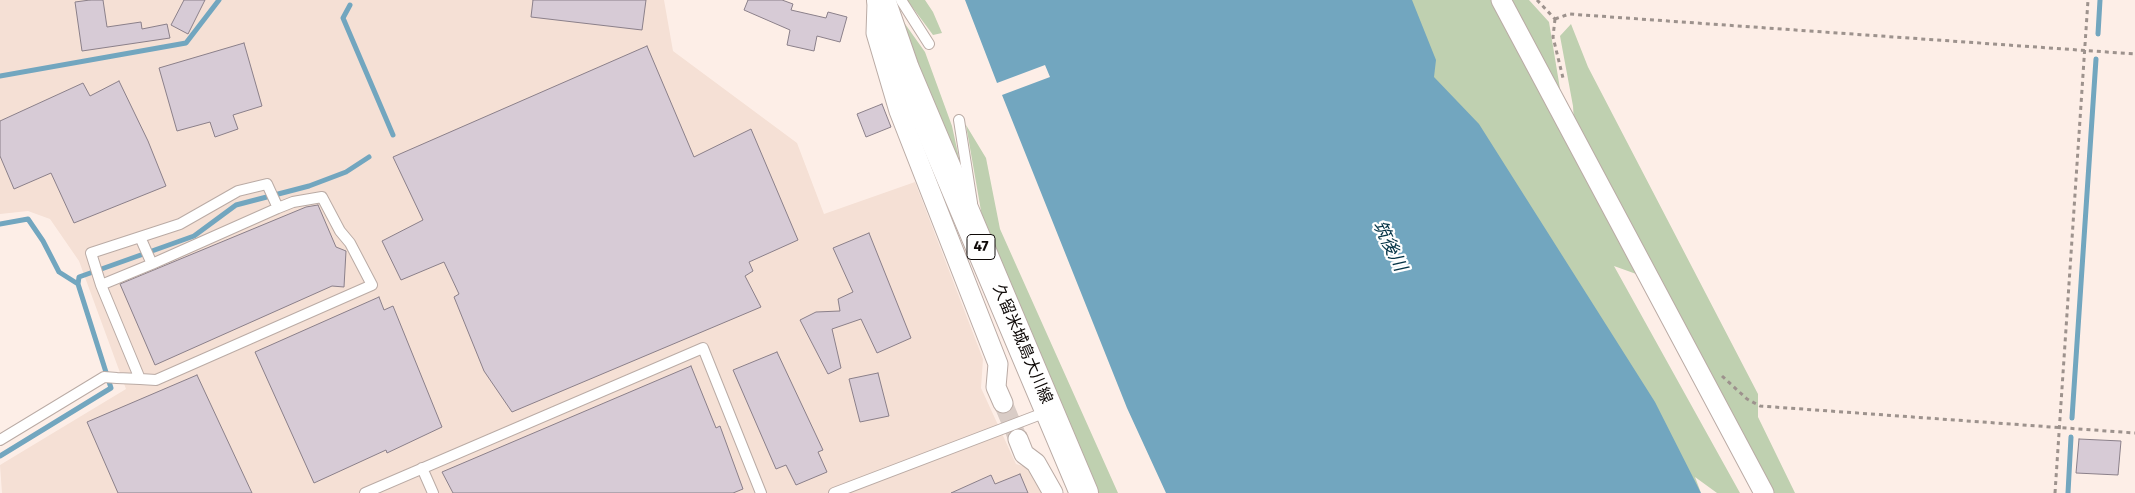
<!DOCTYPE html>
<html>
<head>
<meta charset="utf-8">
<style>
  body { margin:0 }
  canvas { display:block; background:#fdeee7 }
</style>
</head>
<body>
<canvas width="2135" height="493"></canvas>
<script>
const g = document.querySelector('canvas').getContext('2d');
g.lineJoin = 'round';
function fillPath(path, color) {
  g.fillStyle = color;
  g.fill(path, 'evenodd');
}
function poly(rows) {
  const path = new Path2D();
  for (const r of rows) {
    path.moveTo(r[0], r[1]);
    for (let i = 2; i < r.length; i += 2) path.lineTo(r[i], r[i + 1]);
  }
  return path;
}
function strokePath(path, color, width, dash) {
  g.strokeStyle = color;
  g.lineWidth = width;
  g.lineCap = dash ? 'butt' : 'round';
  g.setLineDash(dash || []);
  g.stroke(path);
}
function drawText(font, color, halo, rows, align = 'center') {
  g.font = font + ' "Fira Sans","Noto Sans JP",sans-serif';
  g.lineWidth = 4.5;
  g.setLineDash([]);
  g.textBaseline = 'middle';
  g.strokeStyle = halo;
  g.fillStyle = color;
  for (const [text, x, y, turn = 0] of rows) {
    g.save();
    g.translate(x, y);
    g.rotate((+turn || 0) * Math.PI / 180);
    g.textAlign = isNaN(turn) ? turn : align;
    if (halo) g.strokeText(text, 0, 0);
    g.fillText(text, 0, 0);
    g.restore();
  }
}
fillPath(poly([
  [0,0,664,0,673,51,797,143,824,214,915,182,983,359,981,388,1016,464,1030,468,1043,493,2,493,0,465,126,389,79,261,50,219,28,211,0,214]
]), '#f5e0d5');
fillPath(poly([
  [907,0,925,0,933,12,942,33,933,35],
  [1398,0,1492,0,1500,18,1639,275,1614,266,1740,493,1717,493,1695,477,1701,493,1437,92],
  [1507,0,1529,0,1549,22,1562,101],
  [893,7,925,52,952,126,964,181],
  [1571,24,1588,67,1758,394,1758,417,1795,493,1770,493,1574,123,1573,106,1560,36],
  [966,125,986,158,1000,229,1118,493,1098,493,984,228]
]), '#bfd0b0');
fillPath(poly([
  [965,0,1412,0,1436,60,1434,77,1479,124,1655,402,1701,493,1166,493,1127,408,1002,95,1050,77,1045,65,997,83]
]), '#72a6bf');
strokePath(poly([
  [350,5,343,18,393,135],
  [2098,34,2100,0],
  [0,76,186,43,219,0],
  [0,224,28,219,43,241,59,272,78,284],
  [2072,418,2096,59],
  [0,456,111,388,78,284,79,277,194,236,236,205,309,186,346,172,369,157],
  [2068,493,2071,437]
]), '#72a6bf', 5);
const building = poly([
  [90,0,103,0,107,27,141,22,142,29,167,24,170,38,82,51,75,2,90,0],
  [184,0,205,0,188,34,171,25,184,0],
  [533,0,646,0,642,30,531,17,533,0],
  [748,0,782,0,793,4,791,10,826,18,828,12,847,17,840,42,817,36,814,51,787,45,790,30,744,10,748,0],
  [244,43,262,106,233,115,238,129,215,137,210,122,177,131,159,68,244,43],
  [647,46,694,157,751,129,798,240,749,262,753,271,745,276,761,307,512,412,484,371,454,297,459,294,444,262,401,280,382,241,423,220,393,157,647,46],
  [119,81,148,141,166,186,74,223,51,173,14,189,0,156,0,121,83,83,90,96,119,81],
  [882,104,891,127,866,137,857,114,882,104],
  [318,205,336,247,346,251,344,287,332,286,155,365,120,284,306,207,318,205],
  [869,233,911,338,877,353,861,319,832,329,841,368,828,374,800,320,816,312,840,311,838,299,853,292,833,248,869,233],
  [379,297,384,310,393,306,442,427,387,453,386,450,314,483,255,352,379,297],
  [777,352,823,450,818,452,827,472,796,485,786,465,776,469,733,370,777,352],
  [691,366,716,428,720,426,743,489,733,493,453,493,442,472,691,366],
  [878,373,889,416,860,422,849,379,878,373],
  [197,375,252,493,118,493,87,422,197,375],
  [2079,439,2121,441,2118,475,2076,473,2079,439],
  [1020,474,1028,493,951,493,991,475,995,484,1020,474]
]);
fillPath(building, '#d7cbd6');
strokePath(building, '#8b808a', 1);
strokePath(poly([
  [1003,403,1018,439]
]), '#d9ccc6', 19, [19, 9]);
const lane = poly([
  [901,0,929,44],
  [959,120,972,203],
  [140,237,152,264,278,208],
  [101,285,152,264],
  [0,440,104,377,117,378,140,379,156,380,372,285,350,243,340,231,322,197,293,202,278,208,267,184,238,191,180,224,91,253,101,285,140,379],
  [422,468,433,493],
  [365,493,703,348,761,493],
  [834,493,1049,411]
]);
const street = poly([
  [1501,0,1764,493],
  [877,3,876,33,899,111,998,364,996,387,1003,403],
  [1018,439,1024,454,1036,463,1053,493]
]);
const primary = poly([
  [881,0,905,69,1084,493]
]);
strokePath(lane, '#baaba5', 12);
strokePath(street, '#baaba5', 21);
strokePath(primary, '#baaba5', 30);
strokePath(poly([
  [1537,0,1555,19],
  [1555,19,1569,14,2135,54],
  [1555,19,1553,37,1563,78],
  [1722,376,1747,399,1760,406,2135,433],
  [2055,493,2088,0]
]), '#9d928d', 3, [4, 4]);
strokePath(lane, '#fff', 10);
strokePath(street, '#fff', 19);
strokePath(primary, '#fff', 28);
for (const [x, y, w] of [
  [981,247,28]
]) {
  const box = new Path2D();
  box.roundRect(x - w / 2, y - 12.5, w, 25, 4);
  g.fillStyle = '#fff';
  g.fill(box);
  strokePath(box, '#0f0a08', 1);
}
drawText('bold 15px', '#0f0a08', null, [
  ["47",981,247]
]);
drawText('16px', '#0f0a08', '#fff', [
  ["久留米城島大川線",1022,344,67]
]);
drawText('italic 18px', '#043346', '#fff', [
  ["筑後川",1389,246,64]
]);
</script>
</body>
</html>
